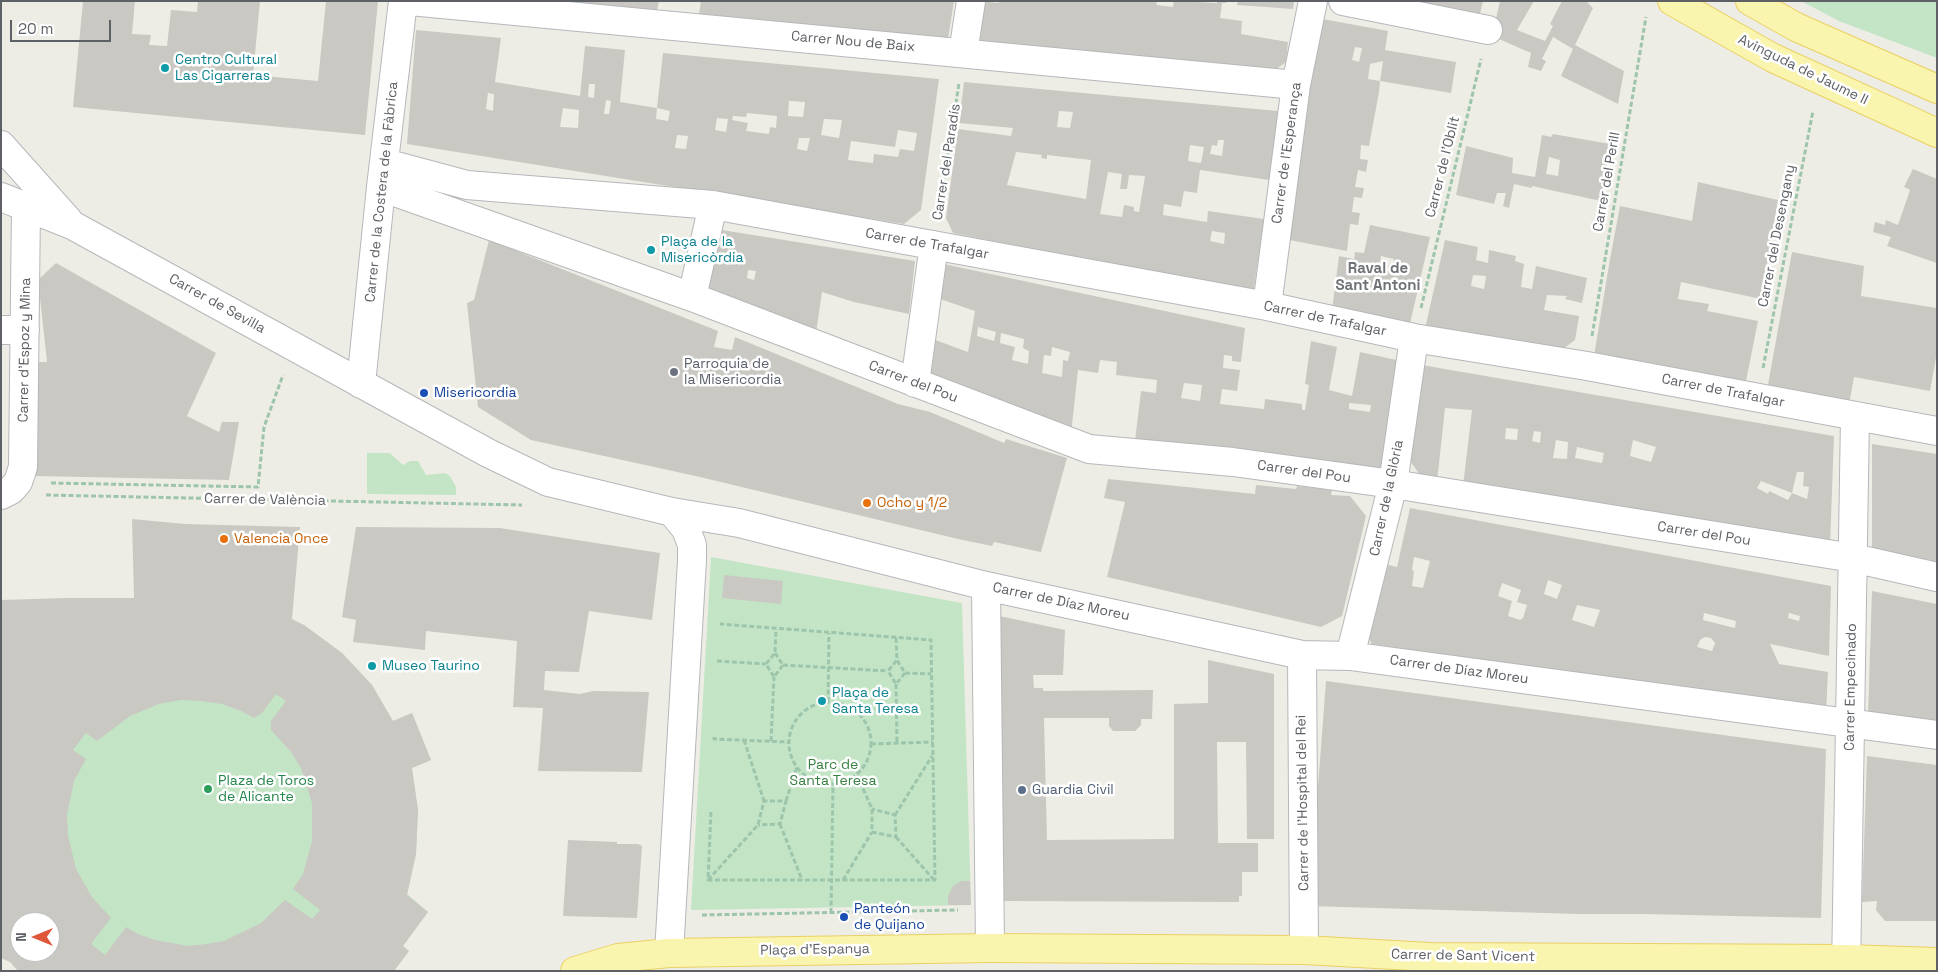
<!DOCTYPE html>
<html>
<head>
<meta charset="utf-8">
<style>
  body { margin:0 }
  #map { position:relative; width:1938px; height:972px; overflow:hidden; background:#eeede5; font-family:"Space Grotesk",sans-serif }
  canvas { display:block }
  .frame { position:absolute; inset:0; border:2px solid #5d6065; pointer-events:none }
  .north { position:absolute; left:10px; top:912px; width:50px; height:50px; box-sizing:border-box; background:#fff; border:1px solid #bebfc1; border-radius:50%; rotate:270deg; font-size:14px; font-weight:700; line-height:20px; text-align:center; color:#5d6065 }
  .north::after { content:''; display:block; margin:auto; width:18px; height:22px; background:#e0563a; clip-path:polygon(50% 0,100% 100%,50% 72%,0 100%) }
  .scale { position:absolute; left:10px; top:20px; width:101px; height:22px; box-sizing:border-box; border:2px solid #5d6065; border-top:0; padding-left:6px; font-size:15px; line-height:18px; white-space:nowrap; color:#5d6065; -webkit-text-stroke:4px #fff; paint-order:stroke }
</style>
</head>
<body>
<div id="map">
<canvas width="1938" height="972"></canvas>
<div class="frame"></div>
<div class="north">N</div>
<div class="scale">20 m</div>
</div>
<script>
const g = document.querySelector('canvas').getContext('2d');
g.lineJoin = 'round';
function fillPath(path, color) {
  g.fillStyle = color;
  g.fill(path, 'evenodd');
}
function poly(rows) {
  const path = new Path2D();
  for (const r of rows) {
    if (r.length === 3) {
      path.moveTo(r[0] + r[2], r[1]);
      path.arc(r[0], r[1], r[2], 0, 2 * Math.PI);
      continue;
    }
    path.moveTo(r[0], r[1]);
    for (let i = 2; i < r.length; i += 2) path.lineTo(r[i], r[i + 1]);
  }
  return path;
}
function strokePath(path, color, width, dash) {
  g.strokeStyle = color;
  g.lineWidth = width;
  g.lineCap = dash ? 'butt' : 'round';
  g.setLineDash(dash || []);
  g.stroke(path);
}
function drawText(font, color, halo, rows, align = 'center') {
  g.font = font + ' "Space Grotesk",sans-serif';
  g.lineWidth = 5;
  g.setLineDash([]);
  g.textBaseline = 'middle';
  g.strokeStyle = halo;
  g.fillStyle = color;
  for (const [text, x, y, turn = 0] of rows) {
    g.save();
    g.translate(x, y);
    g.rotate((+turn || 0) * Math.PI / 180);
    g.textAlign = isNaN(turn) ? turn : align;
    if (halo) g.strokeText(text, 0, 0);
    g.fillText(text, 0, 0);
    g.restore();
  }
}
fillPath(poly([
  [1801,1,1937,1,1937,58,1839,21],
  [367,453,390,453,403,465,410,461,418,461,426,475,445,473,450,476,456,487,456,495,367,494],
  [711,557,962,603,971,905,691,910],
  [304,625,342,653,372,685,393,721,412,713,431,760,412,768,418,810,416,854,407,894,428,912,403,946,409,951,394,971,18,971,1,949,20,669],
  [20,922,50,922,50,952,20,952]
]), '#c3e5c6');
fillPath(poly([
  [83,1,135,1,132,34,151,35,149,45,167,46,171,10,197,12,198,1,260,1,253,75,318,81,326,1,378,1,365,135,73,107],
  [508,1,659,1,656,16],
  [701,1,954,1,947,45,698,21],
  [978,1,999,3,999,1,1156,1,1157,5,1173,7,1174,1,1217,3,1217,1,1226,1,1226,3,1222,3,1220,18,1242,21,1241,34,1288,42,1286,62,1268,75,971,46],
  [1238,1,1294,1,1293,9,1237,5],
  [1365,1,1483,1,1478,22],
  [1500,1,1534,1,1517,30,1545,41,1553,26,1550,24,1562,1,1586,1,1593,8,1575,45,1624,71,1618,104,1561,76,1573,49,1553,37,1542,59,1546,61,1541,71,1528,67,1531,53,1492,36],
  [1317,18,1388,31,1385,50,1456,62,1451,93,1380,81,1383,61,1370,64,1368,79,1380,81,1379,92,1369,146,1361,145,1360,159,1368,160,1366,172,1358,170,1355,187,1364,188,1362,198,1354,197,1352,212,1360,213,1358,225,1350,224,1347,251,1284,239],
  [1355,47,1362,48,1359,62,1352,60],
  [416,30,501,38,495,82,580,96,585,46,625,50,620,102,657,108,656,119,668,121,670,111,657,108,663,53,939,79,921,210,904,224,407,144],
  [589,84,595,84,594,98,588,97],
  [488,93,494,94,493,111,486,109],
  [606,100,611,101,609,114,604,114],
  [789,101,805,102,803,117,788,116],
  [563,108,579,110,578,128,560,127],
  [747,113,777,116,776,128,770,127,769,134,746,131,748,123,732,120,733,116,746,117],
  [717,118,728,119,726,132,715,130],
  [824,119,842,120,839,138,821,135],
  [898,130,917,133,914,151,900,149,898,157,874,154,873,163,848,160,851,141,895,147],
  [677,135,688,136,686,149,675,148],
  [799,138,810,138,807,151,797,149],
  [964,82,1278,111,1269,180,1200,170,1197,193,1184,191,1181,207,1164,204,1163,215,1207,222,1208,211,1264,219,1253,294,953,233,946,218,958,129,1011,136,1013,128,959,123],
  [1059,111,1073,112,1070,128,1057,127],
  [1218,140,1224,140,1222,156,1210,154,1212,145,1217,146],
  [1190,145,1204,147,1201,163,1188,161],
  [1016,152,1042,155,1041,158,1047,159,1047,155,1091,160,1086,199,1007,185],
  [1108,172,1122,174,1120,189,1127,189,1129,175,1145,176,1139,212,1134,211,1134,207,1124,205,1122,217,1100,214],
  [1212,231,1225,233,1224,244,1210,241],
  [1553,134,1610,144,1601,201,1532,186,1532,188,1514,184,1509,208,1503,206,1506,193,1497,193,1494,204,1456,195,1466,146,1513,158,1512,173,1535,177,1542,135,1551,137],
  [1549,157,1560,160,1558,176,1546,174],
  [1913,169,1937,179,1937,263,1887,246,1891,237,1873,232,1875,222,1885,225,1886,220,1898,225,1910,190,1904,187],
  [1698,182,1778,200,1761,299,1681,282,1678,299,1709,304,1707,311,1758,321,1745,386,1593,362,1610,259,1620,206,1692,221],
  [1370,225,1430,237,1409,328,1332,311,1339,256,1354,259,1355,252,1364,253],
  [1381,256,1394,259,1393,266,1380,264],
  [1391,278,1400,280,1399,286,1390,284],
  [722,230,915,261,909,314,854,302,822,292,815,340,706,296],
  [748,270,756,271,754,280,747,278],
  [489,240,718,331,714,347,732,350,735,337,898,404,930,412,1004,443,1006,439,1067,458,1041,552,994,542,992,546,958,539,700,477,531,440,478,407,467,303,474,300],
  [1445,240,1478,247,1476,260,1488,263,1489,250,1516,256,1515,261,1524,264,1521,287,1532,289,1536,266,1587,278,1582,303,1565,299,1567,296,1547,295,1544,310,1579,316,1575,340,1556,354,1425,329],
  [1473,275,1486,276,1484,289,1471,286],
  [1792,252,1864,266,1861,296,1937,308,1937,352,1930,391,1854,377,1849,405,1767,390],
  [56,263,216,353,187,416,219,432,222,422,239,422,229,480,33,476,34,362,47,362,38,280],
  [939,263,1245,328,1241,362,1232,361,1232,356,1224,355,1223,368,1240,370,1237,391,1222,389,1220,404,1264,409,1265,399,1302,404,1302,410,1305,410,1309,385,1305,384,1311,341,1337,347,1329,390,1352,396,1360,352,1401,361,1388,473,1135,441,1141,391,1156,393,1157,380,1116,375,1117,362,1100,360,1098,373,1078,370,1071,434,925,381,930,338,968,352,975,311,937,298],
  [978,327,996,332,994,341,977,336],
  [1001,333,1024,339,1023,348,1029,351,1028,364,1012,360,1015,347,1000,343],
  [1052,347,1070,352,1068,361,1063,360,1062,377,1042,373,1044,355,1051,356],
  [1184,383,1202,385,1200,401,1181,398],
  [1349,403,1371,405,1370,412,1349,409],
  [1416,364,1834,436,1830,546,1463,486,1472,410,1445,408,1437,482,1423,479,1407,457],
  [1506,428,1518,429,1517,440,1505,439],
  [1534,431,1541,432,1540,443,1532,441],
  [1556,440,1568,442,1567,459,1553,458],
  [1633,440,1656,447,1651,462,1630,456],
  [1577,447,1604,453,1602,463,1575,458],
  [1797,472,1804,472,1803,486,1809,487,1807,499,1792,493,1788,500,1769,491,1768,494,1757,488,1761,481,1792,493],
  [1872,444,1937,454,1937,566,1872,554],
  [1108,479,1255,494,1256,485,1296,489,1297,486,1332,490,1331,495,1350,496,1366,516,1342,616,1321,627,1107,577,1125,502,1104,498],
  [1410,508,1831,586,1829,656,1770,644,1779,664,1828,672,1826,712,1372,644,1361,626,1376,562,1397,567],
  [1414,557,1430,561,1423,588,1412,586,1414,571,1412,570],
  [1548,580,1562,585,1557,599,1544,594],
  [1502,583,1521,590,1517,602,1527,605,1523,618,1520,620,1508,616,1512,601,1498,596],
  [1577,605,1600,610,1594,627,1572,620],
  [1704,613,1736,621,1735,628,1703,620],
  [1789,613,1800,616,1799,621,1788,618],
  [1705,637,1711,638,1715,643,1712,651,1697,647,1700,640],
  [132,519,185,524,300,527,292,619,304,625,342,653,372,685,393,721,412,713,431,760,412,768,418,810,416,854,407,895,428,912,403,946,409,951,394,971,18,971,10,962,1,958,1,600,66,598,134,598],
  [276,694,286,701,271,721,271,730,291,752,301,768,312,803,312,841,303,874,293,889,320,910,312,919,285,900,261,923,224,941,207,944,188,946,155,940,138,934,126,927,105,955,91,944,111,918,92,897,76,869,68,835,67,815,74,781,86,759,73,750,86,733,97,741,130,716,159,704,181,700,201,701,222,704,241,711,254,718,262,713],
  [20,922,50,922,50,952,20,952],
  [356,527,500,528,660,553,652,620,589,611,579,672,545,671,544,690,580,694,593,691,649,692,642,772,538,771,543,708,513,707,517,641,426,631,425,650,353,642,356,620,342,617],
  [724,575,783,581,781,604,722,598],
  [1872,591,1937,604,1937,726,1868,716],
  [995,615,1065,630,1063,675,1033,675,1034,688,1043,688,1043,691,1153,690,1152,719,1141,719,1141,725,1135,731,1113,731,1109,726,1109,718,1044,718,1047,840,1174,839,1174,704,1208,703,1208,660,1274,674,1274,839,1247,839,1246,742,1217,742,1218,843,1258,843,1258,872,1242,872,1242,896,1239,896,1239,902,999,901],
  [1326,681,1826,749,1821,918,1645,914,1578,914,1309,906],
  [1867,756,1937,765,1937,921,1885,921,1876,910,1877,901,1862,902],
  [568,840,617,842,617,844,638,844,642,846,637,918,563,916],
  [962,881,970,881,971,905,948,905,948,896,953,886]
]), '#cac8c2');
const minor = poly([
  [410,1,1296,85],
  [1343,1,1488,30],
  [963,53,971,1],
  [1,145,68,220],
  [385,163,467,185,713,205,1267,306,1414,338,1587,366,1937,431],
  [381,187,692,297,1089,449,1233,462,1393,484,1853,558,1937,577],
  [1,197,72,225,488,453,548,482,672,512,739,523,986,586,1302,655,1350,656,1937,735],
  [692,297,713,205],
  [1267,306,1296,85,1313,1],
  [1,330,25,330],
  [915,383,934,245],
  [361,384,381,187,403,1],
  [1,495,11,490,18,482,23,467,26,206],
  [986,586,990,948],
  [1302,655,1304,950],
  [1350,656,1393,484,1414,338],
  [669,953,692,560,692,545,686,529,672,512],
  [1846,971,1855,416]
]);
const major = poly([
  [1672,1,1773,58,1937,133],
  [1750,1,1796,27,1937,89],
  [575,971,618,958,669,953,990,948,1304,950,1430,957,1847,959,1937,962]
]);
strokePath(minor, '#b6b7bb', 30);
strokePath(major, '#ead063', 30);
strokePath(poly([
  [939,215,959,83],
  [1421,308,1481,59],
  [1592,336,1646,17],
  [1763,368,1813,111],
  [51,483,258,487,264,427,283,375],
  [46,495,522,505],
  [896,638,897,660,905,673,896,684,888,671,897,660],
  [775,653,783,665,774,677,766,664,775,653,776,629],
  [717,661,766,664],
  [783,665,888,671],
  [905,673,931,674],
  [896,684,897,743],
  [830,743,41],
  [828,702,829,633],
  [714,737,714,739,788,742],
  [744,740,764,801],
  [771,741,774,677],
  [871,744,933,742],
  [857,775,872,809,872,832,896,837,895,815,872,809],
  [786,801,797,767],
  [711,812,708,880,935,880,931,640,720,624],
  [895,815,932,756],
  [780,824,802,880],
  [896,837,934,880],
  [708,880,758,825,764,801,786,801,780,824,758,825],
  [843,880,872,832],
  [831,913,833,785],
  [702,915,958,910]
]), '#9dc5ac', 3, [5, 2.5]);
strokePath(minor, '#fff', 28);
strokePath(major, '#faf5ae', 28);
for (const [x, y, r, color] of [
  [165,68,5,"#0f9aa8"],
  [651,250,5,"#0f9aa8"],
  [674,372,5,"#6b7280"],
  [424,393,5,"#1a4fb4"],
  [867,503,5,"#e8710a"],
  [224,539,5,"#e8710a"],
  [372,666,5,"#0f9aa8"],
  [822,701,5,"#0f9aa8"],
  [208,789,5,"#2e9e5b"],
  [1022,790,5,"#5c6f8a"],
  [844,917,5,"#1a4fb4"]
]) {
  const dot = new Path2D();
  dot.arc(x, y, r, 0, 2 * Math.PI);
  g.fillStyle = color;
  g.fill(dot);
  strokePath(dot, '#fff', 2);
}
drawText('14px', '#5d6065', '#fff', [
  ["Carrer Nou de Baix",853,42,5],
  ["Avinguda de Jaume II",1803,70,26],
  ["Carrer de l'Esperança",1287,153,-82],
  ["Carrer del Paradís",947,162,-81],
  ["Carrer de l'Oblit",1443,167,-76],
  ["Carrer del Perill",1607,182,-80],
  ["Carrer de la Costera de la Fàbrica",382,192,-84],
  ["Carrer del Desengany",1777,236,-79],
  ["Carrer de Trafalgar",927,244,10],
  ["Carrer de Sevilla",217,304,29],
  ["Carrer de Trafalgar",1325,319,12],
  ["Carrer d'Espoz y Mina",25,350,-89],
  ["Carrer del Pou",913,382,21],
  ["Carrer de Trafalgar",1723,391,11],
  ["Carrer del Pou",1304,472,8],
  ["Carrer de la Glòria",1387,498,-78],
  ["Carrer de València",265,500,1],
  ["Carrer del Pou",1704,534,9],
  ["Carrer de Díaz Moreu",1061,602,12],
  ["Carrer de Díaz Moreu",1459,670,8],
  ["Carrer Empecinado",1851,687,-89],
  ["Carrer de l'Hospital del Rei",1303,803,-91],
  ["Plaça d'Espanya",815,950,-1],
  ["Carrer de Sant Vicent",1463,956,1]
]);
drawText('14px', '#0d838f', '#fff', [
  ["Centro Cultural",175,60],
  ["Las Cigarreras",175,76],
  ["Plaça de la",661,242],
  ["Misericòrdia",661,258],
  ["Museo Taurino",382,666],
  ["Plaça de",832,693],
  ["Santa Teresa",832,709]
], 'left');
drawText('14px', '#5b616d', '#fff', [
  ["Parroquia de",684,364],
  ["la Misericordia",684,380]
], 'left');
drawText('14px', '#164399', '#fff', [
  ["Misericordia",434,393],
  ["Panteón",854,909],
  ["de Quijano",854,925]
], 'left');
drawText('14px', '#c56008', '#fff', [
  ["Ocho y 1/2",877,503],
  ["Valencia Once",234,539]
], 'left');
drawText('14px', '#398042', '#fff', [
  ["Parc de",833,765],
  ["Santa Teresa",833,781]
]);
drawText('14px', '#27864d', '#fff', [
  ["Plaza de Toros",218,781],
  ["de Alicante",218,797]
], 'left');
drawText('14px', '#4e5e75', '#fff', [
  ["Guardia Civil",1032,790]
], 'left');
drawText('bold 15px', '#6e7277', '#fff', [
  ["Raval de",1378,269],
  ["Sant Antoni",1378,286]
]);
</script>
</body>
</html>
